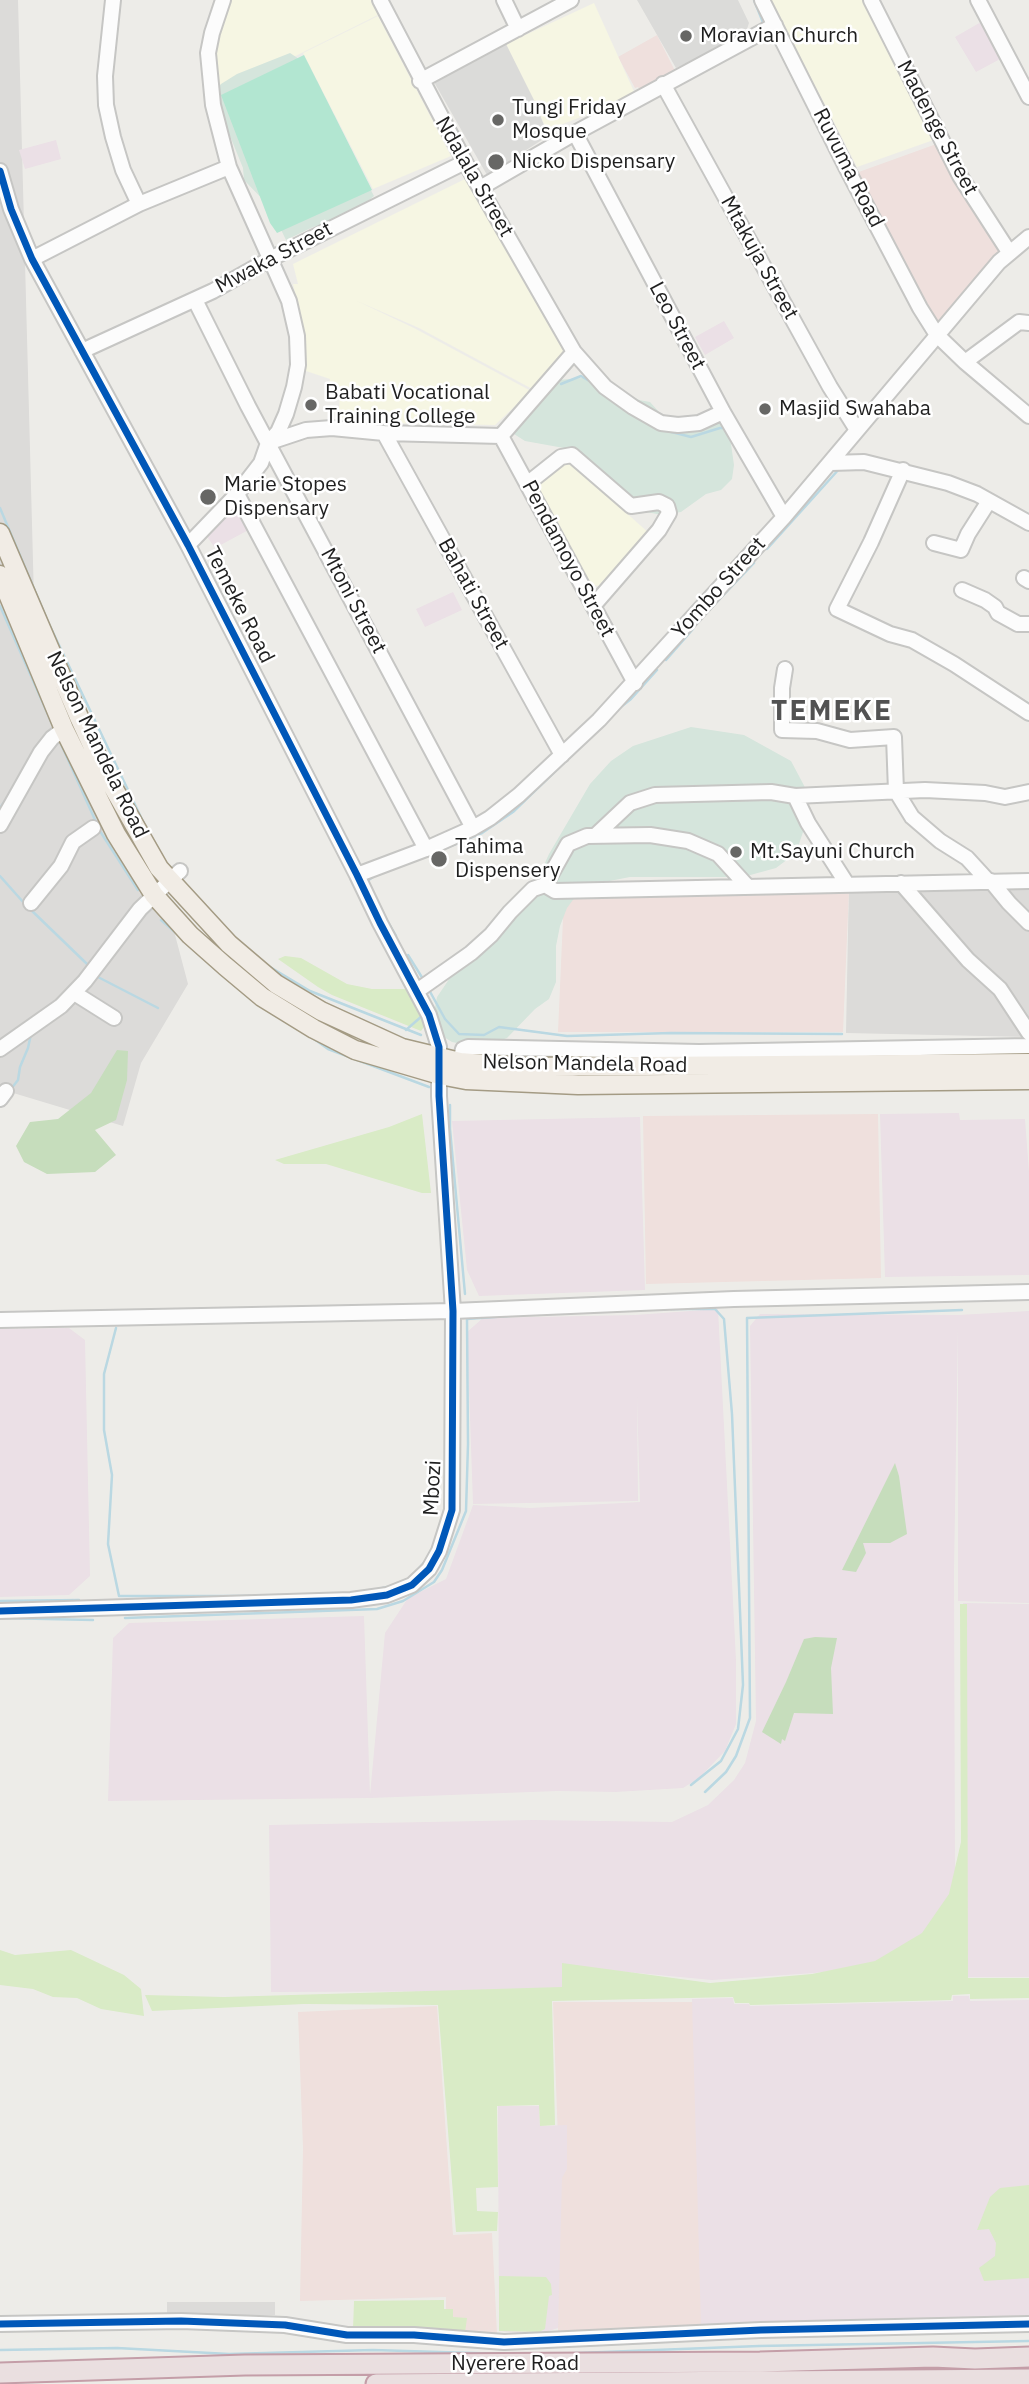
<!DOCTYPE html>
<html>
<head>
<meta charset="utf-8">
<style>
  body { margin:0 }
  canvas { display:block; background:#edece8 }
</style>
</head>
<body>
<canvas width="1029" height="2384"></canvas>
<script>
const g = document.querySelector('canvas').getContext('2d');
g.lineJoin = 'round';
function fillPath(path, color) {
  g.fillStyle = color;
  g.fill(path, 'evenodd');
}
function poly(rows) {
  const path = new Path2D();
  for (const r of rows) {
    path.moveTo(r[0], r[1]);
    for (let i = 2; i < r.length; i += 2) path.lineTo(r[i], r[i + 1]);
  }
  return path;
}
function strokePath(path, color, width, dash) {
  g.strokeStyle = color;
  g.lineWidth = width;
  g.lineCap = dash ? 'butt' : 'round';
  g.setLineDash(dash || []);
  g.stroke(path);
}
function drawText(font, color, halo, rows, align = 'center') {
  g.font = font + ' "IBM Plex Sans",sans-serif';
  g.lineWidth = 5;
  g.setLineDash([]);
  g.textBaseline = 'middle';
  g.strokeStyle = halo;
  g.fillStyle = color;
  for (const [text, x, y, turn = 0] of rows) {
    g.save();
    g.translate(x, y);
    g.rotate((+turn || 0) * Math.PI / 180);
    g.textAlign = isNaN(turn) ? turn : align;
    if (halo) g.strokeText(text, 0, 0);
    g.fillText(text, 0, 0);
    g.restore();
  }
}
fillPath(poly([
  [0,0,18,0,34,599,116,858,174,931,188,984,141,1063,123,1126,0,1089],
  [1029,877,1029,1037,846,1033,849,882],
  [167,2302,275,2302,275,2315,167,2315]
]), '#dcdbd9');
fillPath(poly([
  [657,35,675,71,641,91,638,87,635,88,618,57],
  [942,142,1008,255,937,328,856,173],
  [849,889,843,1032,558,1032,564,896],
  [878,1114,881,1278,646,1284,643,1116],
  [553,2002,697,2002,705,2329,558,2331,559,2167],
  [437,2006,453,2235,492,2233,497,2334,465,2334,446,2323,446,2297,300,2301,303,2148,298,2012]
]), '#efe0dd');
fillPath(poly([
  [981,22,1002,58,976,72,955,37],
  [56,140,61,159,25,169,19,150],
  [724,321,734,338,705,355,695,337],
  [240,504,254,527,215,548,203,531],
  [453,592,462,610,425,627,416,609],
  [959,1113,960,1120,1025,1119,1029,1172,1029,1275,885,1277,880,1114],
  [640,1117,645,1290,479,1296,467,1270,452,1121],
  [718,1309,736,1660,736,1724,725,1751,699,1778,683,1788,615,1792,558,1791,370,1798,108,1801,113,1638,129,1623,364,1616,370,1795,385,1633,408,1598,446,1579,473,1505,530,1508,640,1502,637,1396,638,1501,473,1504,467,1332,483,1318,635,1315],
  [1029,1311,1029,1603,958,1601,958,1326,954,1571,955,1876,949,1898,923,1937,876,1966,814,1973,712,1980,563,1966,562,1991,271,1992,269,1825,533,1820,672,1822,708,1805,734,1780,745,1763,756,1721,750,1326,760,1314,958,1315],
  [69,1328,85,1340,90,1576,69,1595,0,1597,0,1329],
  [963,1603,1029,1604,1029,1977,964,1977],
  [953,1996,969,1996,970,2001,1029,2000,1029,2319,701,2326,692,1999,733,1998,734,2004,749,2004,750,2006,953,2001],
  [498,2106,539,2106,540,2126,567,2125,567,2169,562,2178,558,2328,536,2335,499,2331]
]), '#ebe0e6');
fillPath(poly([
  [227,0,371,0,378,15,221,93,212,78,213,43],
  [771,0,864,0,942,137,857,167],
  [594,3,636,96,547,130,506,44],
  [378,16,451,156,373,189,303,53],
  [469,177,565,348,563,363,536,391,419,328,357,301,414,328,531,391,495,425,338,422,340,396,329,395,330,379,303,370,305,337,293,284,298,284,293,264],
  [568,461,650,534,598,586,588,584,534,484]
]), '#f6f6e3');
fillPath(poly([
  [637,0,738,0,749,23,745,35,676,68],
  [506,44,535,102,548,136,487,175,434,82,437,76]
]), '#dbdbd9');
fillPath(poly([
  [285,956,301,958,347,984,372,989,406,989,419,1003,426,1024,421,1031,332,995,318,987,278,959],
  [422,1114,431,1193,422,1193,326,1164,284,1164,275,1160,389,1127],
  [960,1604,967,1604,968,1978,1029,1978,1029,1998,970,1999,970,1994,952,1995,951,2000,750,2005,749,2003,735,2003,733,1997,552,2001,555,2125,540,2126,539,2105,497,2106,498,2187,476,2188,477,2211,498,2212,497,2231,456,2232,438,2005,304,2004,152,2011,145,1995,224,1997,562,1987,562,1963,710,1983,812,1974,875,1961,922,1933,949,1894,961,1842],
  [0,1950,15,1955,71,1950,124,1975,141,1989,144,2016,101,2009,77,1998,53,1997,33,1989,0,1985],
  [1029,2185,1029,2278,984,2281,979,2268,995,2256,996,2243,989,2229,977,2230,990,2197,1000,2188],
  [499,2276,546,2277,551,2284,552,2295,549,2296,545,2329,539,2332,499,2331],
  [444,2300,444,2309,453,2309,453,2317,467,2318,465,2333,353,2330,354,2301]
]), '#d9ebc6');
fillPath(poly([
  [117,1050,128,1051,127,1080,116,1120,95,1130,116,1155,95,1172,47,1174,24,1162,16,1146,30,1122,58,1119,91,1093],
  [895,1463,899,1476,907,1534,890,1543,863,1543,866,1553,856,1572,842,1570],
  [815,1637,837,1638,831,1668,833,1714,794,1713,785,1741,782,1739,781,1744,762,1732,786,1682,804,1639]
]), '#c6ddbc');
fillPath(poly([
  [290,53,302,61,374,196,357,210,341,219,313,227,286,240,270,207,244,180,243,168,213,94,221,84,237,74],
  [594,377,639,400,650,402,659,412,692,429,711,426,720,421,730,437,734,465,732,479,721,490,706,494,681,512,663,515,646,512,608,477,575,450,525,441,503,427,558,380],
  [691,727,744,735,791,761,808,793,806,823,796,853,776,868,743,877,630,877,594,884,578,893,567,908,560,926,556,946,556,982,549,999,535,1009,507,1038,489,1045,472,1046,452,1042,439,1034,434,1013,437,997,456,969,529,891,539,876,549,854,590,784,611,761,633,746]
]), '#d5e5dc');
fillPath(poly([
  [304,55,372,190,277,233,270,223,221,95]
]), '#b2e6d1');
strokePath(poly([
  [754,0,764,25],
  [769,34,781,52],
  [952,329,970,307],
  [561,384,581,376,591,382],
  [660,429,691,437,720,428,727,428],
  [0,508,48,622,148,832],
  [767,549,840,468],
  [0,606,54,728],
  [695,625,754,563],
  [666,660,693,629],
  [617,710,631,699,657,670],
  [61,744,96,822],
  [0,808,10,794],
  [98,828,138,890],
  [429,855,482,833,513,812,576,751],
  [0,876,24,903],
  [366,882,377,874],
  [29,908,87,964],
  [382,912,396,936],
  [161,920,183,939],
  [408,955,423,979],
  [265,964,310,991,421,1035],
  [96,976,158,1008],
  [428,988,445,1019,459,1034,484,1035,499,1027,567,1036,671,1033,842,1034],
  [406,1030,422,1016],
  [310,1036,328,1049,429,1087],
  [504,1055,530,1058,602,1058],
  [11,1089,18,1080,20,1067,28,1048,31,1034],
  [450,1105,450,1129,465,1294],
  [671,1309,715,1309,724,1319,732,1414,743,1685,738,1729,721,1761,691,1785],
  [116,1328,104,1374,104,1430,112,1475,108,1544,119,1596,250,1596],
  [413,1575,427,1559],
  [378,1589,392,1586],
  [0,1601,79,1600],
  [0,1618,93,1620],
  [125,1618,377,1609,403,1601,434,1582,442,1570,466,1511,468,1444,467,1319,535,1314],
  [705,1792,726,1772,736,1756,750,1718,747,1318,962,1310],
  [0,2350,117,2348,229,2354,373,2350,507,2354],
  [552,2354,759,2346,1029,2341]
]), '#bad8e2', 2.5);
const minor = poly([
  [113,0,105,76,106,105,113,137,123,170,139,204],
  [380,0,465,162,574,352,605,387,633,407,661,423,678,425,699,423,723,412],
  [504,0,518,29],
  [762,0,846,167,920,308,937,335,965,362,1029,416],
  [871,0,960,176,1009,252],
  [978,0,1029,97],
  [420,81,571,0],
  [663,84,830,387,857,430],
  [575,133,723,412,784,517],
  [0,171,11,209,32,259,188,545,357,875,380,923,429,1015,439,1047,439,1096,453,1311,452,1510,439,1551,429,1569,412,1585,387,1595,351,1600,0,1611],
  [480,188,575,133,775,25],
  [32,259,139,204,229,167],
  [195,300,248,406,473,828],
  [82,351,213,291,270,259,465,162],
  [965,362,1019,322,1029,323],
  [384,433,562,755],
  [501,436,574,352],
  [270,442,306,430,332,428,384,433,501,436,635,683],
  [831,463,864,462,948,483,977,494,1029,523],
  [903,470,871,542,837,609,890,634,912,640,954,664,1029,713],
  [527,484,561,457,572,455,631,506,659,502,667,506,669,513,659,530,593,606],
  [237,494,426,849],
  [934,543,961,550,968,534,989,501],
  [188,545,237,494,261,463,268,443,278,432,286,414,294,387,298,365,297,336,289,301,229,167,213,105,208,53,212,33,223,0],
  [1024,578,1029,581],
  [962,590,985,600,995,607,998,613,1018,624,1029,624],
  [785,669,782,688,782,730,817,731,850,740,894,737,896,791,912,817,940,841,967,858,989,882],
  [795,796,808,823,847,884],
  [0,825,41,752,52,738,64,729],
  [596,835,630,803,655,795,771,792,795,796,925,790,985,793,1005,797,1029,792],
  [357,875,426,849,473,828,490,818,519,795,599,720,784,517,999,262,1029,237],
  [991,881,1009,903,1029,923],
  [901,883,968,960,1000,989,1029,1033],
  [545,885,555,891,1029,881],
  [31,903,61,866,73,842,93,828],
  [76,991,79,996,114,1018],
  [417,991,471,953,491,935,510,912,533,889,545,885,568,844,587,836,650,835,688,841,718,854,748,887],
  [0,1049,61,1006,85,981,140,909,180,871],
  [460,1062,463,1049,468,1047,699,1052,1029,1046],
  [0,1099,6,1091],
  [0,1320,453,1311,734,1299,1029,1292],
  [0,2324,181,2321,285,2325,347,2335,414,2335,504,2342,761,2330,1029,2324]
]);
const major = poly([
  [0,533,79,717,106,775,159,868,229,944,276,984,321,1011,402,1048,460,1062,520,1067,1029,1063],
  [0,575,64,729,116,834,154,895,190,935,225,966,262,997,314,1029,355,1050,440,1075,466,1080,578,1085,1029,1080]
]);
const highway = poly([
  [0,2373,245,2365,760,2362,933,2357,975,2359,1029,2357],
  [376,2384,1029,2379]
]);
strokePath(minor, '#c6c6c4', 18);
strokePath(major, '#a49b84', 21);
strokePath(highway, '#c49ea8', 23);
strokePath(minor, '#fcfcfc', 14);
strokePath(major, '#f1ece5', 18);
strokePath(highway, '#eadfe0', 19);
strokePath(poly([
  [0,171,11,209,32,259,188,545,357,875,380,923,429,1015,439,1047,439,1096,453,1311,452,1510,439,1551,429,1569,412,1585,387,1595,351,1600,0,1611],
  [0,2324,181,2321,285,2325,347,2335,414,2335,504,2342,761,2330,1029,2324]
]), '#0057b8', 7);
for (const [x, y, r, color] of [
  [686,36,7,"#676765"],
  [498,120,7,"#676765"],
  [496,162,9,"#676765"],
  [311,405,7,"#676765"],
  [765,409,7,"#676765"],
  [208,497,9,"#676765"],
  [736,852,7,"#676765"],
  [439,859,9,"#676765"]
]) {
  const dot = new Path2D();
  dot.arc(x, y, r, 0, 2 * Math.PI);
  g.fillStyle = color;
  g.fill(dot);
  strokePath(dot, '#fff', 2.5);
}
drawText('21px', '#1f1f1f', '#fff', [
  ["Moravian Church",700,36],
  ["Tungi Friday",512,108],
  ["Mosque",512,132],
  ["Nicko Dispensary",512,162],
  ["Babati Vocational",325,393],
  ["Training College",325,417],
  ["Masjid Swahaba",779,409],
  ["Marie Stopes",224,485],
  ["Dispensary",224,509],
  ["Tahima",455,847],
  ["Dispensery",455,871],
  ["Mt.Sayuni Church",750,852]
], 'left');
drawText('21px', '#1f1f1f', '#fff', [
  ["Madenge Street",937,128,62],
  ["Ruvuma Road",848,168,63],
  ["Ndalala Street",474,177,60],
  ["Mwaka Street",274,258,-28],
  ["Mtakuja Street",759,258,61],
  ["Leo Street",677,326,62],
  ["Pendamoyo Street",568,559,62],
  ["Yombo Street",719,588,-48],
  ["Bahati Street",473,594,61],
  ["Mtoni Street",353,601,62],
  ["Temeke Road",239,605,63],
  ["Nelson Mandela Road",97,745,64],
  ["Nelson Mandela Road",585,1064,1],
  ["Mbozi",433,1488,-87],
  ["Nyerere Road",515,2364]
]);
g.letterSpacing = '2px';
drawText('bold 28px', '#525252', '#fff', [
  ["TEMEKE",832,712]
]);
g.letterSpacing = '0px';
</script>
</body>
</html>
